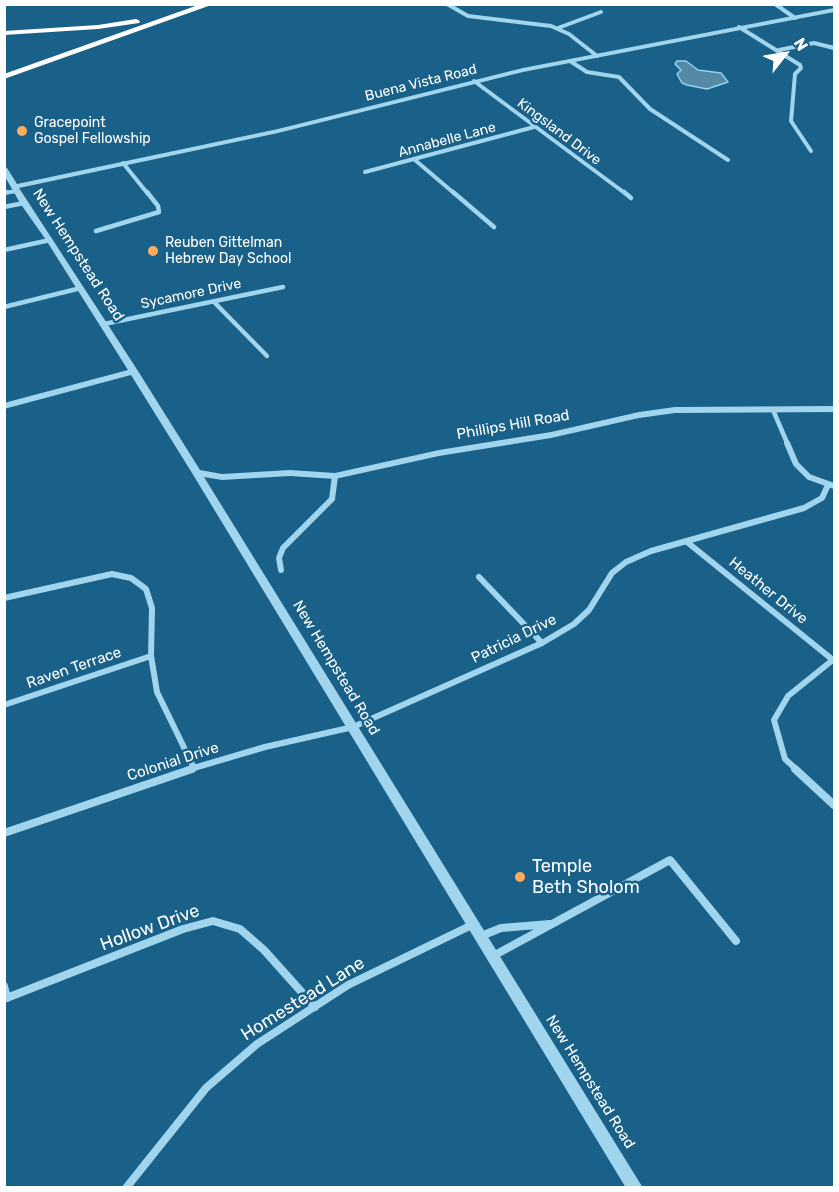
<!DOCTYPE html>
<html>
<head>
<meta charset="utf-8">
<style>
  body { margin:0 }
  #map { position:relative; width:839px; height:1192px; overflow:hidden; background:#196188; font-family:Rubik,sans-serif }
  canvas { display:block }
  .frame { position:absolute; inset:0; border:6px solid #fff; pointer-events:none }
  .north { position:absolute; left:755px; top:24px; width:60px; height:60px; -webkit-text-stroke:4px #196188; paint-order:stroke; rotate:59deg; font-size:16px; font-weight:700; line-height:24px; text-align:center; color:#fff }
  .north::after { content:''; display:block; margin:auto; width:21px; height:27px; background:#fff; clip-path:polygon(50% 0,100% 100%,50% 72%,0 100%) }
</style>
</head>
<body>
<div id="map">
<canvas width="839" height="1192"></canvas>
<div class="frame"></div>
<div class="north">N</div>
</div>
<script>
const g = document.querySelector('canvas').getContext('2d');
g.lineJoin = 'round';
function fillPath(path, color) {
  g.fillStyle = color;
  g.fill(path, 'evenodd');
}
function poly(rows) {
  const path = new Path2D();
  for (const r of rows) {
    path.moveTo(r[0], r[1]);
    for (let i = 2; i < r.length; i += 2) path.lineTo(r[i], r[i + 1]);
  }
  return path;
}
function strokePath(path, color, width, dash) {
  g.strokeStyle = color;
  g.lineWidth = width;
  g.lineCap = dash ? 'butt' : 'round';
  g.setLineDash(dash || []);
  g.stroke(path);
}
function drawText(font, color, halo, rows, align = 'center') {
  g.font = font + ' Rubik,sans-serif';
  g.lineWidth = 5;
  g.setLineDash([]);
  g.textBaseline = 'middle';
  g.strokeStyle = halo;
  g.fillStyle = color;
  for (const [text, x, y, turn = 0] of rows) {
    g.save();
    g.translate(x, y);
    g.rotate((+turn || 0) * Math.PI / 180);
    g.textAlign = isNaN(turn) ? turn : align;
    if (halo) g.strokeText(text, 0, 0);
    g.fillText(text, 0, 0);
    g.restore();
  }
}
const water = poly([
  [677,61,686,61,698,70,721,73,728,82,707,89,687,85,682,83,677,74,681,70,675,64,677,61]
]);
fillPath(water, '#5589a5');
strokePath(water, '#93d2f0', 1.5);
strokePath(poly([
  [447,4,468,16,551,26,569,34,597,56],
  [775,4,795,18],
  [739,27,800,65,801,68,795,74,791,121,811,151],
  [558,28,601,12],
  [779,50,814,43,834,48],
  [570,61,587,72,619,77,650,109,728,160],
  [474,81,626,194],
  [415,160,455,194],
  [123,163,148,194],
  [365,172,534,127],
  [4,193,17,191]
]), '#a1d4ed', 4);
strokePath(poly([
  [453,192,494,227],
  [624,192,631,198],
  [4,193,7,192],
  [4,207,24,203],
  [96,231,159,212,158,206,147,192],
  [4,250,50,240],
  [214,302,267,356],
  [4,307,81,288],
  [104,324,283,287],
  [773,410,788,445]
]), '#a1d4ed', 4.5);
strokePath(poly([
  [787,443,796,464,809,477,834,486],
  [687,542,833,660],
  [281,570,279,558,283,548,332,499,335,476],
  [479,577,542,643],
  [4,598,112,574,131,578,146,589,152,608,151,656,157,692,194,768],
  [4,705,151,656],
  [187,770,265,747,353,727,542,643,574,624,589,610,612,573,626,562,651,551,804,508,822,498,828,485],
  [797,770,785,759,774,720,788,696,834,659]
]), '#a1d4ed', 6);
strokePath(poly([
  [795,769,834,805],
  [4,833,192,769],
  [481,936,501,928,550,924],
  [493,956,670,860,736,941],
  [4,986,7,998],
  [4,999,183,929,213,921,240,929,264,950,315,1007],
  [126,1188,206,1088,257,1044,348,985,474,924]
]), '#a1d4ed', 8);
fillPath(poly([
  [834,8,834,12,523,72,278,133,19,188,138,371,200,470,222,474,290,470,335,473,439,450,551,432,639,412,675,407,834,406,834,412,675,413,639,418,551,438,439,456,335,479,290,476,222,480,204,477,643,1188,626,1188,192,473,131,375,4,409,4,403,128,370,46,240,20,203,4,175,4,166,7,168,17,184,278,129,523,68,834,8]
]), '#a1d4ed');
fillPath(poly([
  [201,4,214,4,4,79,4,74,201,4],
  [136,19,140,21,139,23,98,29,4,35,4,31,98,25,136,19]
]), '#fff');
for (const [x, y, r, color] of [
  [22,131,6,"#ffad5d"],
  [153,251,6,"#ffad5d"],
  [520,877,6,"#ffad5d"]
]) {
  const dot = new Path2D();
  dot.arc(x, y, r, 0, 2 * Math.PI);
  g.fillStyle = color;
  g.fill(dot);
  strokePath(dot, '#196188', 2);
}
drawText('14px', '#fff', '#196188', [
  ["Buena Vista Road",421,83,-14],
  ["Kingsland Drive",559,132,37],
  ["Annabelle Lane",447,140,-15],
  ["Sycamore Drive",191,294,-12]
]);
drawText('14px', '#fff', '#196188', [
  ["Gracepoint",34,123],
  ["Gospel Fellowship",34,139],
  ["Reuben Gittelman",165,243],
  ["Hebrew Day School",165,259]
], 'left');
drawText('15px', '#fff', '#196188', [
  ["New Hempstead Road",78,255,57],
  ["Phillips Hill Road",513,425,-10],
  ["Heather Drive",768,591,39],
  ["Patricia Drive",514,639,-26],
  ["Raven Terrace",74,668,-19],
  ["New Hempstead Road",336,668,59],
  ["Colonial Drive",173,762,-18],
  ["New Hempstead Road",590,1082,58]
]);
drawText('18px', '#fff', '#196188', [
  ["Temple",532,867],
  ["Beth Sholom",532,888]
], 'left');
drawText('18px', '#fff', '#196188', [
  ["Hollow Drive",150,928,-20],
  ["Homestead Lane",303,999,-32]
]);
</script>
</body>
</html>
